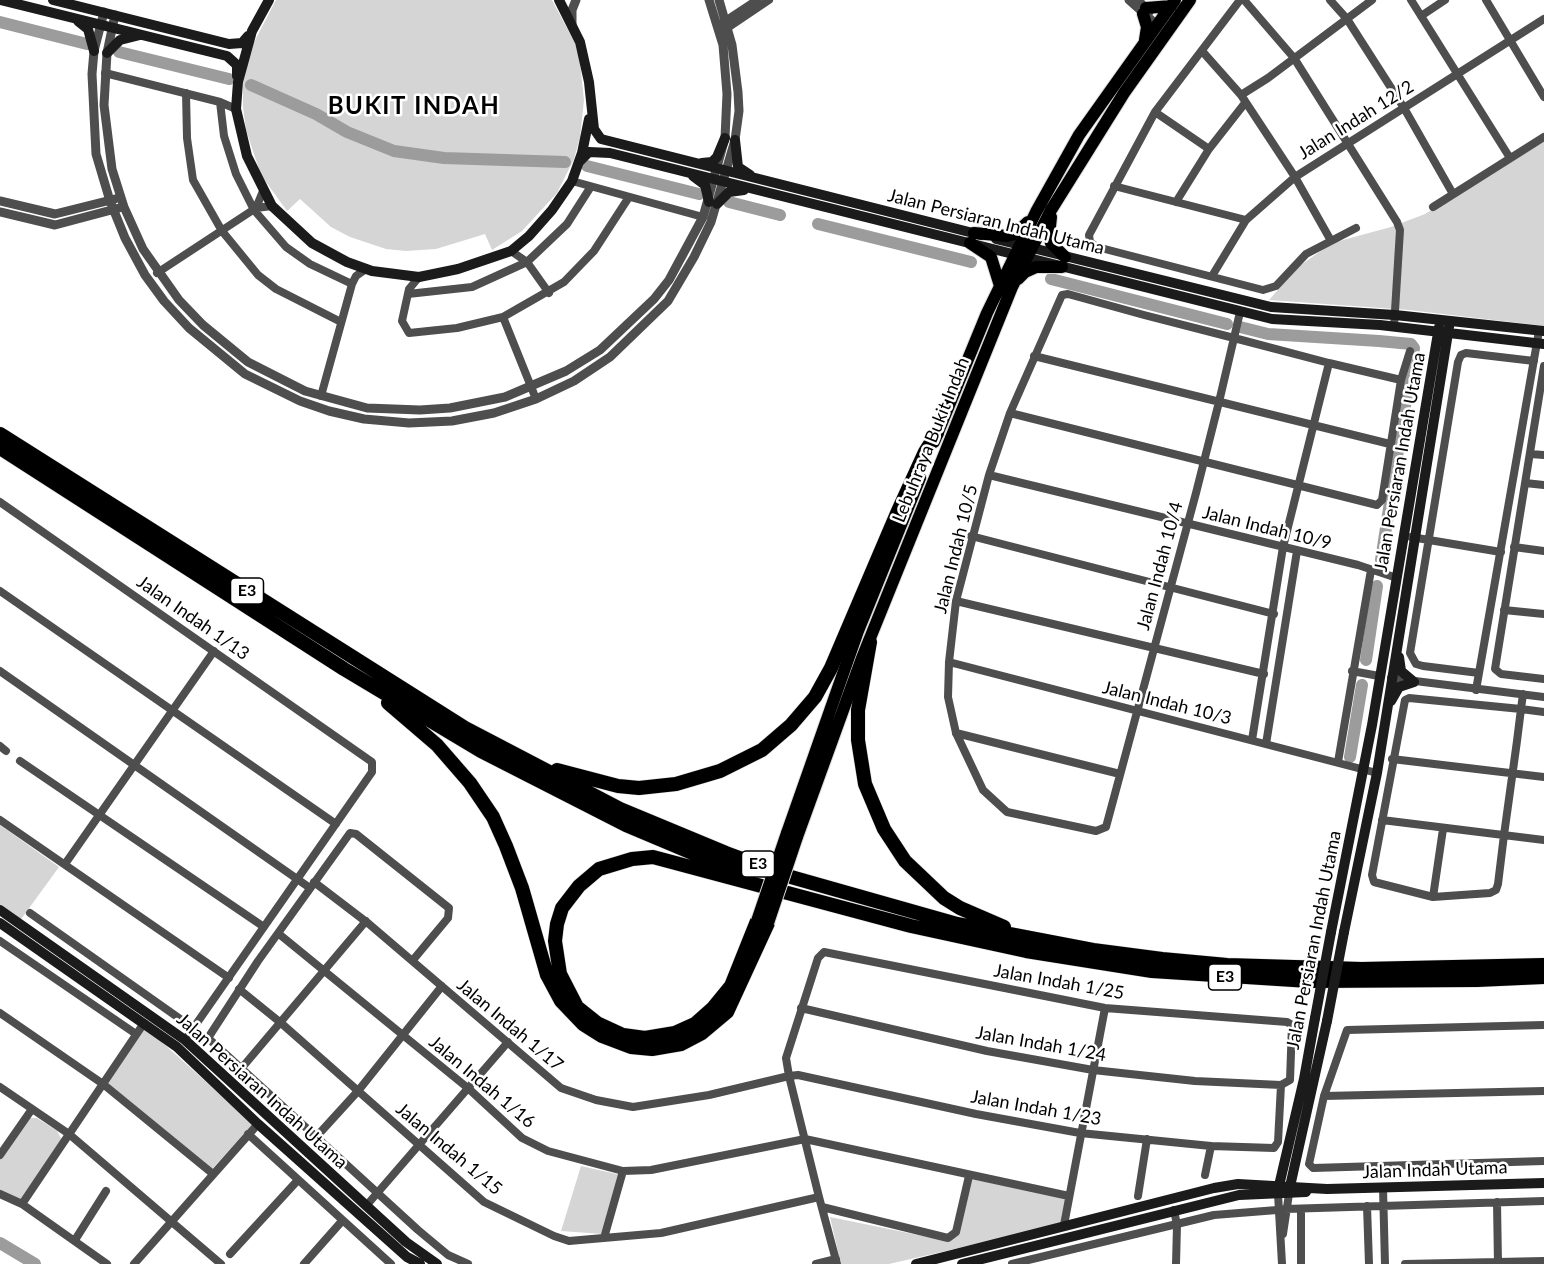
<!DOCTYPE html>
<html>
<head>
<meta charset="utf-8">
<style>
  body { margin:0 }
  canvas { display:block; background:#fff }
</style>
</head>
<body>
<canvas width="1544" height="1264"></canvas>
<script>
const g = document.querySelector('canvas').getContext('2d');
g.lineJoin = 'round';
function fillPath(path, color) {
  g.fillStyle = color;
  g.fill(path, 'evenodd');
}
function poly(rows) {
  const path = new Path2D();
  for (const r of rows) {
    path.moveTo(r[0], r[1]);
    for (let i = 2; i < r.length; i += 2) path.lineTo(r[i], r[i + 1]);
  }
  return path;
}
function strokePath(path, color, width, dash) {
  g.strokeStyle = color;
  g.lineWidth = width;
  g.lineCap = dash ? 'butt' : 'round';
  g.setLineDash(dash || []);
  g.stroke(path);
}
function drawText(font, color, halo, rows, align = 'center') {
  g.font = font + ' Lato,sans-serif';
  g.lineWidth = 5;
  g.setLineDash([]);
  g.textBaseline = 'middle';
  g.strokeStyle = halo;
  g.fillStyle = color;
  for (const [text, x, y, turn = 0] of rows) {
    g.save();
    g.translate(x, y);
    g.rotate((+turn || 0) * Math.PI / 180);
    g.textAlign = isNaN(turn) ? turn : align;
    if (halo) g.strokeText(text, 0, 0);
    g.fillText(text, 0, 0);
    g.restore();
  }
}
fillPath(poly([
  [276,0,552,0,575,43,580,62,584,100,580,137,574,159,557,193,522,231,492,250,485,234,436,249,406,251,386,249,350,237,331,227,300,199,287,211,261,175,246,130,243,107,243,84,251,48],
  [1544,142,1544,326,1409,310,1269,300,1298,267,1332,243,1391,227,1425,214],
  [0,825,59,867,19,922,0,910],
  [145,1027,253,1124,212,1169,107,1083],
  [30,1118,37,1118,57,1131,62,1140,19,1201,0,1191,0,1159],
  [581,1166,621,1175,603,1234,561,1231],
  [971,1179,1067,1198,1063,1224,889,1264,841,1264,830,1217,943,1240,951,1240]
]), '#d5d5d5');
strokePath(poly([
  [0,22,87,44],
  [119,52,229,79],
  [251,85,316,114,347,132,394,151,444,158,565,162],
  [587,166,699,194],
  [729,202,780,215],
  [818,224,971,262],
  [1051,279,1227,324],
  [1240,327,1268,334,1379,341,1411,344,1414,348,1381,560],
  [1366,660,1377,586],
  [1350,757,1362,685],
  [0,1243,35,1264]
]), '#9c9c9c', 12);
const trunk = poly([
  [1146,8,1171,6],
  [1143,14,1147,27,1145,40],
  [1051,217,1049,236,1051,243,1065,257],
  [974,233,1007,236,1015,234,1028,222],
  [970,243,991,257,1000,286],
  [1018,279,1025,272,1036,267,1062,267],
  [934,442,987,313,1036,212,1079,135,1175,0],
  [787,833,858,631,920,478],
  [797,837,862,658,1012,287,1051,210,1124,93,1190,0]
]);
const motorway = poly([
  [0,434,465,728,620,809,726,853,791,877,957,924,1093,950,1162,959,1227,965,1362,969,1544,965],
  [0,448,344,669,481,751,626,825,740,873],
  [870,642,858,710,858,740,865,784,884,829,905,861,944,898,960,908,1004,927],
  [388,703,437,745,470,783,493,817,506,846,522,888,547,975,561,1001,583,1024,602,1036,631,1047,652,1049,681,1044,702,1033,727,1012,768,923],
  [557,770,618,786,639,788,676,784,720,771,762,750,791,725,815,697,831,668,898,511,925,452,937,433],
  [757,921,731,986,713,1008,695,1024,675,1033,645,1038,623,1035,597,1023,577,1007,560,974,555,941,557,924,562,908,579,886,599,869,632,859,653,857,911,926,1026,951,1152,971,1309,981,1477,980,1544,977]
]);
strokePath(trunk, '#dbdbdb', 14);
strokePath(motorway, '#dbdbdb', 15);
strokePath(poly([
  [1240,0,1155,112,1089,235,1090,242,1097,247,1263,290,1276,286,1306,254,1356,228],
  [1244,0,1294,58,1397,222,1400,230,1394,327],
  [1330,0,1347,19,1404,108,1453,194],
  [1411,0,1510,158],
  [1486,0,1544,97],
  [1421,16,1445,0],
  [722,23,757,0],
  [723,31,769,0],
  [1202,51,1241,95,1295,177,1330,239],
  [105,73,220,102,236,109],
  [186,93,187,138,193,180,222,231,258,275,276,289,341,322],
  [1241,95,1268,78,1372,0],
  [220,102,224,136,236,174,254,210,286,247,310,264,352,284],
  [1155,112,1209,149],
  [572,181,703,217],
  [1114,186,1246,220],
  [1176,202,1209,149,1245,103],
  [1433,207,1544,137],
  [256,208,263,191],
  [511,251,527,262,549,293],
  [157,273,256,208,272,206],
  [1212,276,1246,220,1295,177,1544,19],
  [419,277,409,289,402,321,409,333,457,328,503,317,564,282,594,251,629,197],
  [408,294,472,287,527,262,567,224,590,188],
  [1240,312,1234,338,1219,402,1196,493,1106,827,1096,831,1007,812,983,790,956,733,948,697,949,662,956,601,989,475,1010,413,1062,295,1068,294,1144,315,1234,338,1329,363,1401,380],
  [503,317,536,399],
  [1034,356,1390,444],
  [1544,366,1495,669,1501,674,1544,679],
  [321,396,352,284,356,276,366,269],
  [1010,413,1377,505,1382,500,1401,380,1410,351],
  [1530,454,1544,455],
  [989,475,1358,565,1397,578],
  [1525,483,1544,485],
  [0,502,372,762,372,772,185,1040],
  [971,536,1274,614],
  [1411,537,1501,552],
  [1514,547,1544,551],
  [0,591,336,824],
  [956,601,1264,674],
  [1504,610,1544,614],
  [949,662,1377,773],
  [0,671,310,888],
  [1352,671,1379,676],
  [1479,673,1423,666,1416,664,1410,653,1458,362,1461,355,1466,353,1534,361],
  [1391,678,1544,697],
  [1476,690,1539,331],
  [1523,694,1521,709,1517,741,1504,835,1498,884,1496,890,1490,893,1433,897,1374,882,1372,875,1405,700,1409,698,1521,709,1544,712],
  [956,733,1120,774],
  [1252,740,1283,547,1329,363],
  [1266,744,1297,551],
  [0,746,6,751],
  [1392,759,1544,777],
  [20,761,264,927],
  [1338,762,1371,570],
  [0,820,229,978],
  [1382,820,1544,840],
  [65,864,214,651],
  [314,882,369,924,561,1088,596,1100,633,1107,709,1095,789,1076,798,1075,976,1114,1080,1133,1211,1146,1274,1148,1278,1142,1281,1085,1290,1080,1292,1025,1287,1022,1105,1008,824,952,818,958,786,1058,789,1076,819,1197,837,1264],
  [1433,897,1443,829],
  [30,913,193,1028],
  [279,934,469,1089,522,1138,548,1151,623,1171,651,1170,805,1139,1069,1196],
  [0,941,136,1034],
  [413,960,448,918,449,908,356,834,350,833,258,961,208,1038,418,1230,448,1255,468,1264],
  [239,989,281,1023,484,1202,554,1236,569,1241,661,1233,819,1197],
  [801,1008,987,1051,1093,1070,1195,1081,1281,1085],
  [0,1013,103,1084,213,1174],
  [1544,1025,1347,1030,1324,1096,1309,1164,1313,1168,1544,1161],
  [240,1070,366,921],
  [0,1087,69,1134,221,1264],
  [1324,1096,1544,1091],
  [248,1134,391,1264],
  [317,1136,358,1091,442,986],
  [0,1155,32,1109],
  [1205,1175,1211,1146],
  [1383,1188,1385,1264],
  [0,1194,22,1204,107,1264],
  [1278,1194,1282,1264],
  [1138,1196,1147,1139],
  [1497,1202,1498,1264],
  [22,1204,144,1023],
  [366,1206,508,1042],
  [1367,1206,1369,1264],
  [822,1207,948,1238,956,1232,969,1176],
  [1285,1209,1544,1201],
  [1301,1209,1301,1264],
  [1174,1210,1177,1225,1176,1264],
  [1064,1225,1105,1008],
  [1283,1234,1289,1194],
  [604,1238,623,1171],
  [75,1240,106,1191],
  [230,1254,298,1180],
  [134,1264,258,1124],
  [304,1264,342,1221],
  [816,1264,836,1259],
  [1012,1264,1214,1215,1277,1210],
  [1405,1264,1544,1261]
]), '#4e4e4e', 8);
strokePath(poly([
  [1129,0,1157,25],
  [1138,0,1149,12],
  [104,12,94,51,92,74,96,154,110,201,125,238,145,275,164,301,189,328,245,374,300,401,329,411,364,419,409,423,452,421,494,413,536,399,574,381,610,357,668,301,694,257,711,222,735,140,739,111,738,92,732,45,719,0],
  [115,15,107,53,104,105,112,169,124,207,143,249,179,300,203,325,248,362,305,391,367,408,420,410,450,408,505,397,566,371,600,350,654,299,669,280,703,217,725,138,727,94,723,45,709,0],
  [572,24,572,10,576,0],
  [0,201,55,214,115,199],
  [0,212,55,225,119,208]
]), '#4e4e4e', 9);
strokePath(poly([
  [1,0,227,56,237,65,237,76],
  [53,0,229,44,242,43,248,36],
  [269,0,252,31,238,82,236,109,247,156,272,206,312,243,347,262,372,271,419,277,458,269,511,251,529,236,552,210,572,181,582,153,589,119],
  [559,0,580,42,589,82,594,129,601,139,981,235],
  [78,21,88,29,94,51],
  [107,53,120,40,140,35],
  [735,140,738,167,750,175],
  [579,162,589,152,610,153,1272,319,1380,325,1544,344],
  [702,163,712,162,717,157,725,138],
  [693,176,705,185,709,202],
  [717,204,729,192,744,190],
  [996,239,1271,307,1395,315,1544,331],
  [1399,657,1401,671,1414,682],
  [1391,701,1399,687,1414,682],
  [0,910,185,1040,406,1242,437,1264],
  [0,923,177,1047,258,1124,407,1257,420,1264],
  [1331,932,1372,725,1439,327],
  [1344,932,1377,773,1449,327],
  [1278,1190,1304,1079,1315,1018],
  [1289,1191,1327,1021],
  [916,1264,1214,1188,1238,1184,1327,1189,1544,1183],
  [962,1264,1239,1195,1306,1192]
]), '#1b1b1b', 10);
strokePath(trunk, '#000', 12);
strokePath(motorway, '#000', 14);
const trunkBridge = poly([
  [757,921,787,833],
  [768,923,797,837]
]);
strokePath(trunkBridge, '#dbdbdb', 14, []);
strokePath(poly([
  [1315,1018,1331,932],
  [1327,1021,1344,932]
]), '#1b1b1b', 10);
strokePath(trunkBridge, '#000', 12);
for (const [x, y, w] of [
  [247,591,33],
  [758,864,33],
  [1225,977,33]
]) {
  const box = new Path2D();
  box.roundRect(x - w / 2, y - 13, w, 26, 4.5);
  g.fillStyle = '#fff';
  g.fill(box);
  strokePath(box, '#000', 1.5);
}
drawText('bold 16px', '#000', null, [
  ["E3",247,591],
  ["E3",758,864],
  ["E3",1225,977]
]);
drawText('18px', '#000', '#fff', [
  ["Jalan Indah 12/2",1356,120,-32],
  ["Jalan Persiaran Indah Utama",996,222,14],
  ["Lebuhraya Bukit Indah",931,440,-68],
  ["Jalan Persiaran Indah Utama",1400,462,-80],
  ["Jalan Indah 10/9",1267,528,14],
  ["Jalan Indah 10/5",956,549,-76],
  ["Jalan Indah 10/4",1160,566,-75],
  ["Jalan Indah 1/13",193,618,35],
  ["Jalan Indah 10/3",1167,703,14],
  ["Jalan Persiaran Indah Utama",1314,940,-79],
  ["Jalan Indah 1/25",1059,982,10],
  ["Jalan Indah 1/17",510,1025,40],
  ["Jalan Indah 1/24",1041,1044,10],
  ["Jalan Indah 1/16",482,1082,40],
  ["Jalan Persiaran Indah Utama",262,1091,42],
  ["Jalan Indah 1/23",1036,1108,10],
  ["Jalan Indah 1/15",449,1149,40],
  ["Jalan Indah Utama",1435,1170,-2]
]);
g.letterSpacing = '1.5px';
drawText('bold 24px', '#000', '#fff', [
  ["BUKIT INDAH",414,106]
]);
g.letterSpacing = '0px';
</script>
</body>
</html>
